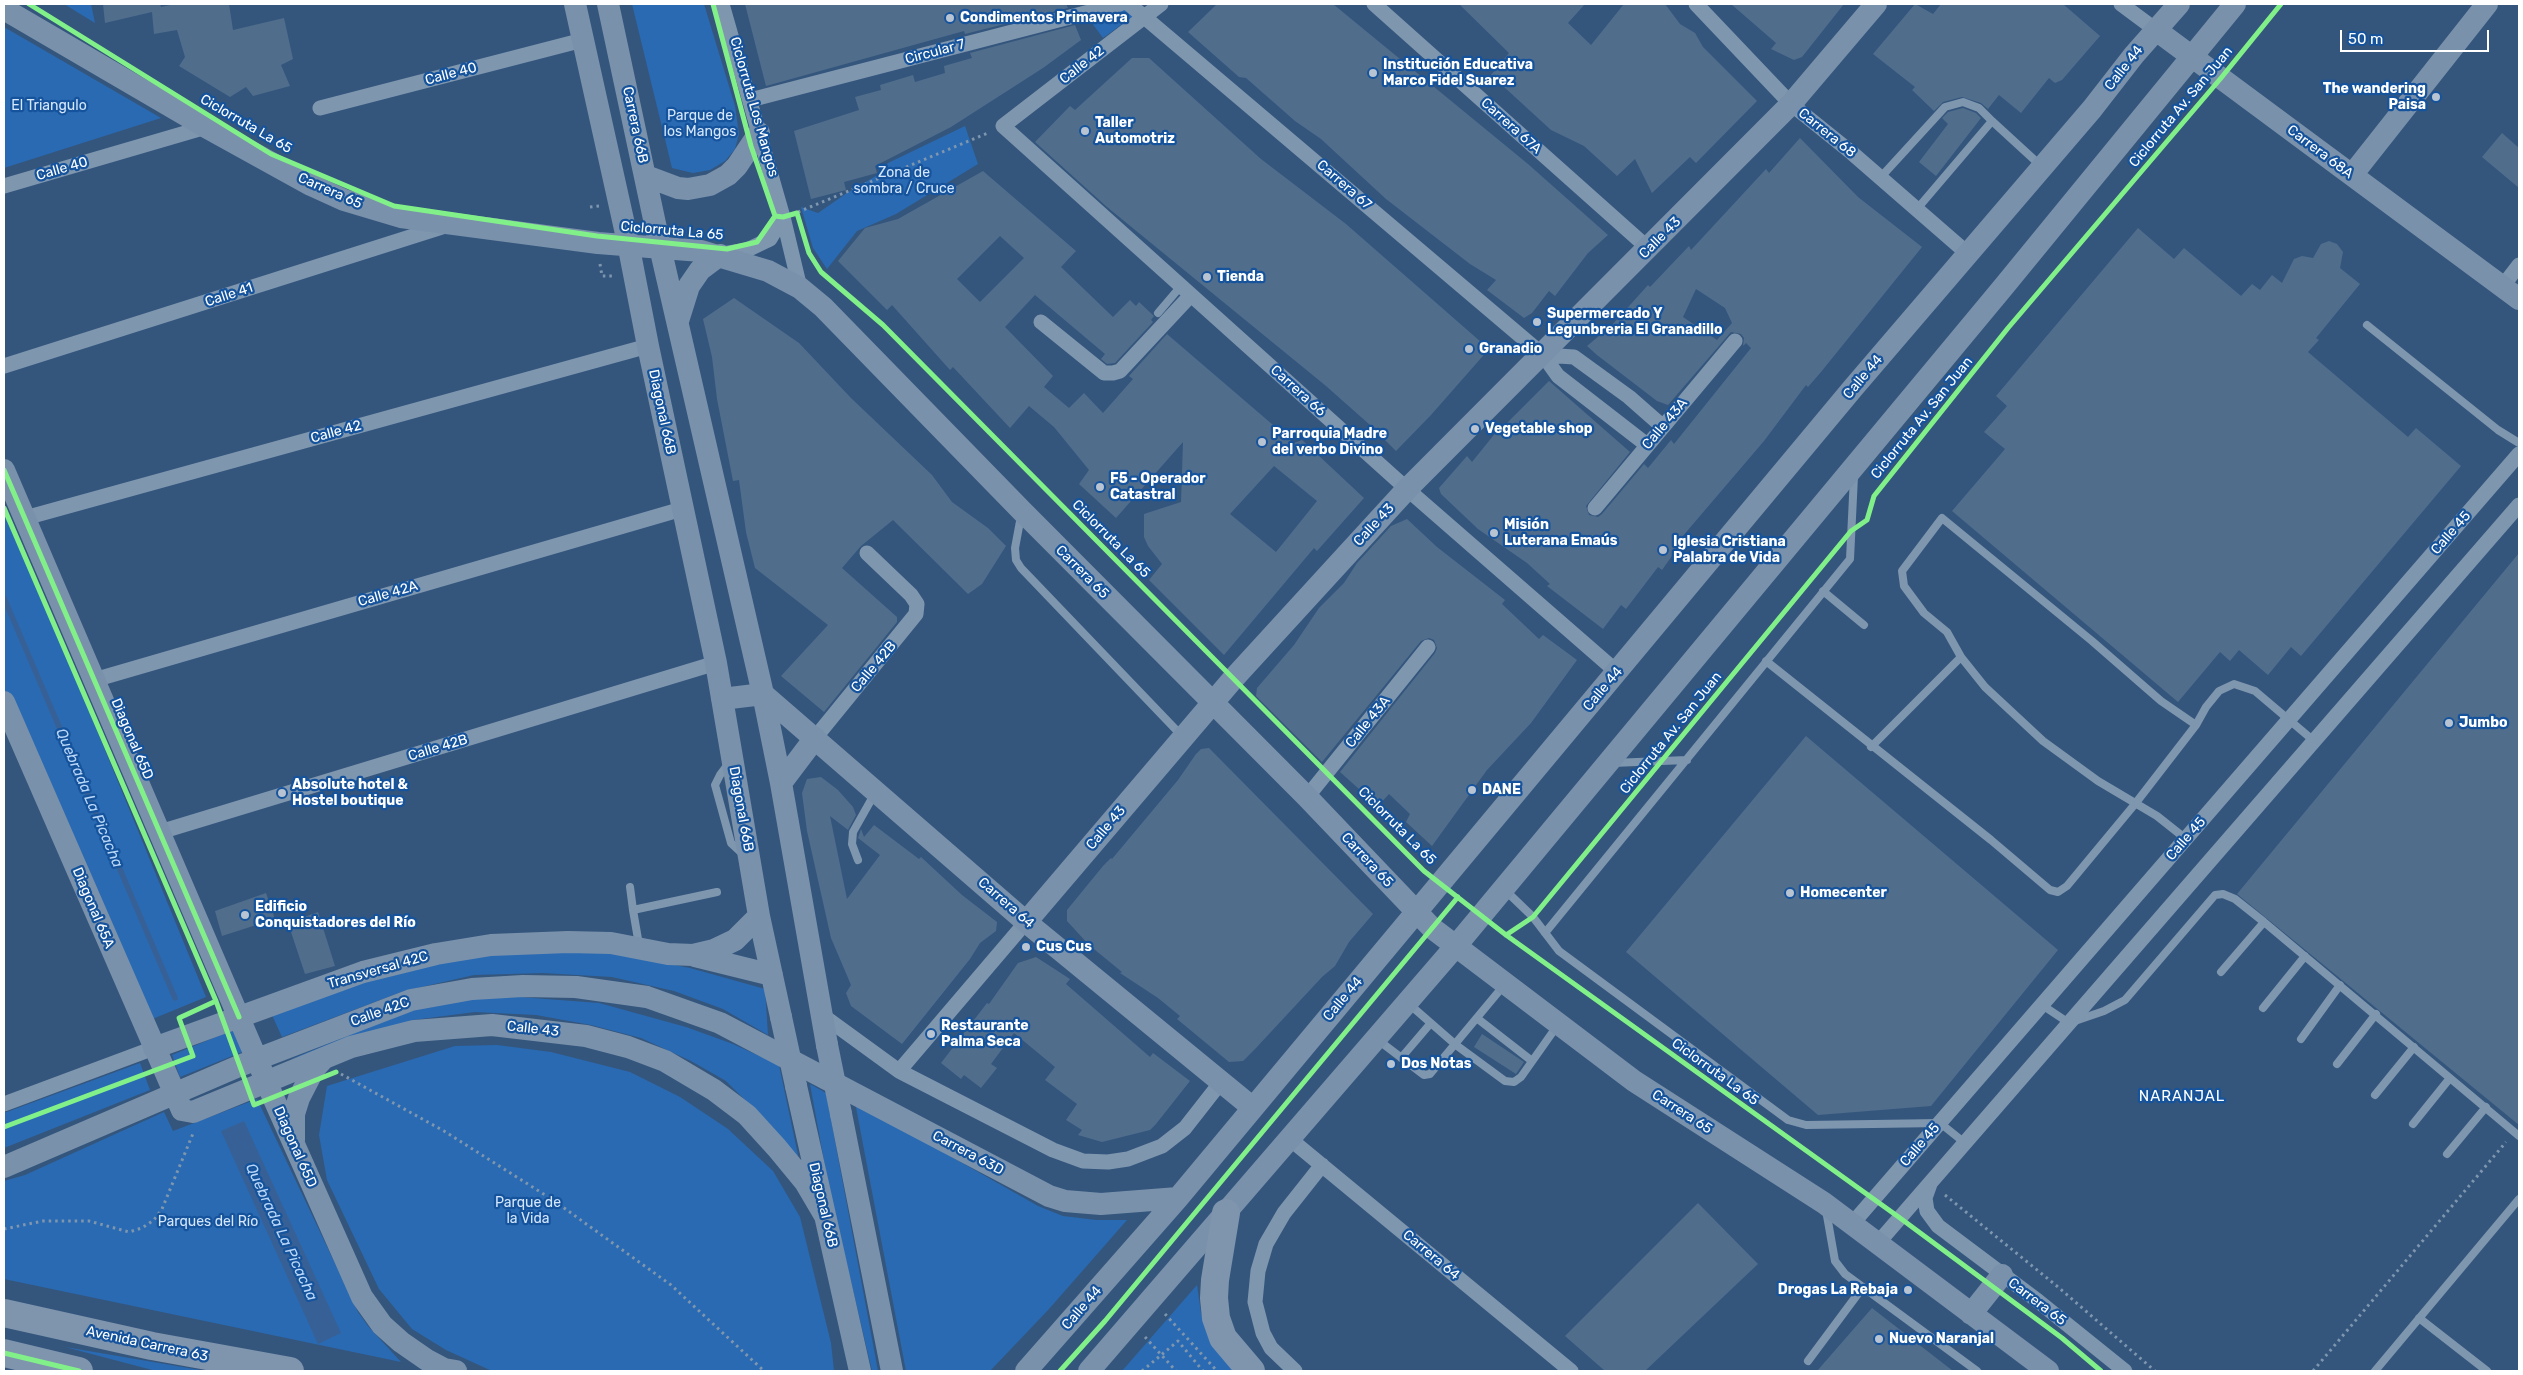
<!DOCTYPE html>
<html>
<head>
<meta charset="utf-8">
<style>
  body { margin:0 }
  #map { position:relative; width:2523px; height:1375px; overflow:hidden; background:#34567d; font-family:Rubik,sans-serif }
  canvas { display:block }
  .frame { position:absolute; inset:0; border:5px solid #fff; pointer-events:none }
  .scale { position:absolute; left:2340px; top:30px; width:149px; height:22px; box-sizing:border-box; border:2px solid #fff; border-top:0; padding-left:6px; font-size:15px; line-height:18px; white-space:nowrap; color:#fff; -webkit-text-stroke:4px #15539c; paint-order:stroke }
</style>
</head>
<body>
<div id="map">
<canvas width="2523" height="1375"></canvas>
<div class="frame"></div>
<div class="scale">50 m</div>
</div>
<script>
const g = document.querySelector('canvas').getContext('2d');
g.lineJoin = 'round';
function fillPath(path, color) {
  g.fillStyle = color;
  g.fill(path, 'evenodd');
}
function poly(rows) {
  const path = new Path2D();
  for (const r of rows) {
    path.moveTo(r[0], r[1]);
    for (let i = 2; i < r.length; i += 2) path.lineTo(r[i], r[i + 1]);
  }
  return path;
}
function strokePath(path, color, width, dash) {
  g.strokeStyle = color;
  g.lineWidth = width;
  g.lineCap = dash ? 'butt' : 'round';
  g.setLineDash(dash || []);
  g.stroke(path);
}
function drawText(font, color, halo, rows, align = 'center') {
  g.font = font + ' Rubik,sans-serif';
  g.lineWidth = 4.5;
  g.setLineDash([]);
  g.textBaseline = 'middle';
  g.strokeStyle = halo;
  g.fillStyle = color;
  for (const [text, x, y, turn = 0] of rows) {
    g.save();
    g.translate(x, y);
    g.rotate((+turn || 0) * Math.PI / 180);
    g.textAlign = isNaN(turn) ? turn : align;
    if (halo) g.strokeText(text, 0, 0);
    g.fillText(text, 0, 0);
    g.restore();
  }
}
fillPath(poly([
  [64,4,91,4,95,23],
  [632,4,704,4,735,106,739,134,735,149,725,161,710,170,693,173,672,168],
  [1125,4,1136,14,1103,38,1086,15],
  [4,27,161,118,4,168],
  [965,126,978,164,896,214,857,231,827,269,813,248,801,207,818,213,847,193,881,173,888,163],
  [4,513,78,684,206,997,150,1020,4,689],
  [531,948,611,953,690,968,765,989,768,1035,723,1009,674,991,612,977,543,973,474,975,404,991,282,1037,272,1015,368,979,452,958],
  [519,997,599,1003,686,1027,733,1044,779,1065,799,1160,754,1109,726,1081,691,1061,641,1038,591,1025,536,1015,475,1012,413,1020,289,1060,407,1011,461,999],
  [233,1030,242,1052,180,1077,172,1055],
  [497,1045,551,1052,630,1072,680,1097,728,1129,773,1171,800,1217,831,1343,834,1371,492,1371,446,1350,412,1329,379,1289,327,1180,319,1135,327,1086,455,1046],
  [140,1063,150,1090,4,1148,4,1113],
  [810,1084,826,1093,878,1371,872,1371,829,1188],
  [257,1099,358,1312,368,1326,401,1362,4,1279,4,1181,25,1175,164,1112,173,1131],
  [855,1102,1038,1206,1063,1216,1096,1220,1127,1220,1049,1309,990,1371,906,1371],
  [1197,1285,1201,1313,1210,1340,1238,1371,1122,1371],
  [65,1347,206,1371,156,1371]
]), '#2a6ab2');
fillPath(poly([
  [244,1121,341,1333,318,1344,221,1131]
]), '#376196');
strokePath(poly([
  [4,598,175,998]
]), '#376196', 5.5);
fillPath(poly([
  [103,4,160,4,161,7,175,4,229,4,233,30,284,18,293,59,281,65,290,86,253,96,246,87,230,97,179,66,185,57,177,30,154,34,152,12,105,23],
  [745,4,1066,4,1068,8,965,34,964,31,766,86],
  [1217,4,1333,4,1528,164,1608,235,1588,253,1555,296,1549,291,1532,313,1524,318,1487,290,1496,280,1470,264,1386,199,1321,139,1295,121,1246,78,1239,77,1188,32],
  [1459,4,1585,4,1568,23,1591,45,1624,4,1665,4,1680,24,1695,33,1703,47,1757,101,1696,163,1690,157,1652,193,1635,159,1617,176,1584,146,1551,130,1491,75,1509,53],
  [1731,4,1844,4,1802,57,1794,60,1771,49,1776,43],
  [1915,4,1933,14,1941,4,2063,4,2100,36,2062,80,2055,83,2049,78,2021,113,1999,95,1988,109,1981,103,1962,97,1943,102,1934,111,1912,90,1915,87,1873,54],
  [1075,25,1081,40,1043,68,951,127,875,166,877,173,844,182,846,190,811,199,794,131,859,110,855,97,881,90,880,85,913,75,915,82,945,73,944,66,972,58,970,53],
  [1132,58,1149,58,1261,159,1346,224,1489,349,1431,415,1396,451,1370,425,1326,386,1107,207,1035,142,1070,106,1075,110],
  [1963,108,1976,113,1981,118,1936,176,1919,162,1948,124,1942,118,1948,112],
  [2502,133,2519,148,2519,188,2482,157],
  [1800,138,1858,197,1922,247,1821,372,1808,387,1806,385,1764,441,1676,544,1679,546,1662,570,1658,567,1626,609,1621,605,1603,629,1547,586,1550,584,1527,563,1478,529,1441,494,1439,488,1467,456,1472,462,1501,426,1502,428,1549,381,1630,452,1586,506,1589,515,1598,517,1602,514,1644,464,1648,468,1671,440,1674,444,1751,348,1746,343,1743,346,1744,338,1741,334,1731,332,1668,405,1657,401,1597,355,1587,346,1612,325,1648,285,1650,287,1689,246,1691,250,1766,169,1769,173],
  [1696,289,1725,308,1732,323,1717,340,1683,317],
  [983,171,1076,251,1061,267,1113,317,1130,300,1136,306,1139,302,1154,316,1151,320,1153,322,1115,363,1107,364,1101,359,1105,354,1035,295,1005,327,1053,376,1044,387,1069,408,1084,393,1103,413,1133,379,1129,376,1167,334,1294,443,1302,440,1364,498,1317,551,1314,548,1224,655,1149,580,1162,564,1148,546,1144,537,1144,514,1181,502,1183,442,1116,518,1079,484,1089,470,1054,427,1029,406,1010,428,953,367,950,370,892,305,887,310,838,261,865,228,898,219],
  [1000,236,1024,258,980,302,957,279],
  [1274,466,1317,501,1276,552,1230,514],
  [2138,228,2174,259,2184,248,2241,296,2252,284,2260,290,2272,275,2282,283,2294,259,2302,256,2313,258,2321,244,2329,241,2337,244,2343,252,2340,268,2360,284,2316,338,2319,340,2308,352,2408,437,2416,428,2461,466,2301,656,2291,647,2268,675,2239,650,2230,661,2220,652,2178,702,1952,511,2005,449,1984,432,2007,406,1996,396],
  [734,298,799,343,851,398,932,475,952,502,988,528,1006,546,982,584,968,594,893,520,861,546,842,568,897,617,897,622,824,712,781,676,828,625,755,568,746,532,739,480,733,481,717,399,712,357,703,319],
  [1407,519,1437,547,1505,600,1502,604,1539,639,1543,635,1577,660,1531,723,1487,770,1432,846,1406,822,1410,814,1389,794,1378,806,1340,772,1435,653,1437,648,1434,640,1429,638,1421,641,1322,762,1256,696,1257,688,1294,645,1319,608,1344,583,1357,563,1391,526],
  [2519,553,2519,1125,2237,894],
  [1806,736,2058,950,1931,1106,1818,1115,1626,952],
  [1209,748,1373,914,1349,942,1335,966,1322,977,1256,1048,1243,1061,1229,1062,1177,1019,1180,1016,1158,998,1120,973,1122,972,1089,945,1067,921,1067,910,1103,866,1111,858,1112,859,1178,780,1196,754,1201,749],
  [821,777,838,790,853,807,856,815,848,830,830,816,847,899,880,855,858,838,861,829,864,837,874,825,919,859,921,857,962,895,997,922,996,931,980,943,970,959,902,1044,851,1006,846,993,851,985,831,938,807,831,802,793,807,779],
  [266,893,275,919,222,936,215,911],
  [318,912,335,966,305,974,288,923],
  [1036,957,1070,979,1066,984,1150,1057,1153,1053,1190,1081,1156,1124,1150,1130,1102,1142,1078,1135,1082,1130,1066,1120,1077,1104,1045,1080,1055,1067,1014,1033,991,1064,997,1068,981,1088,964,1075,961,1079,941,1063,987,1003,989,1004,1018,963],
  [1482,1034,1524,1062,1516,1074,1474,1047],
  [1698,1203,1758,1264,1645,1371,1605,1371,1565,1336],
  [1872,1308,1953,1371,1817,1371]
]), '#516d8c');
strokePath(poly([
  [590,207,599,206],
  [798,212,988,133],
  [600,264,602,276,613,276],
  [341,1074,444,1131,553,1200,671,1285,764,1371],
  [1945,1195,2058,1287,2155,1371],
  [4,1229,43,1221,89,1221,129,1232,142,1228,154,1220,162,1209,194,1131],
  [1165,1314,1217,1371],
  [1145,1337,1176,1371],
  [2313,1371,2506,1142]
]), '#7f96af', 3, [2.5, 4]);
strokePath(poly([
  [1880,178,1945,107,1963,102,1979,108,1992,121],
  [1917,209,1992,121,2040,165],
  [1158,313,1181,286],
  [2367,325,2498,430,2519,443],
  [1021,516,1015,548,1016,560,1021,568,1181,735],
  [1823,591,1864,625],
  [1766,661,1991,840,2050,890,2058,892,2067,886,2135,804,2196,725],
  [1871,747,1961,657],
  [729,763,720,775,715,785,731,843,745,856],
  [1612,763,1687,760],
  [2186,839,2157,816,2098,781,2043,741,1985,687,1961,657,1947,632,1924,613,1904,586,1902,571,1942,518,2092,641,2161,701,2196,725,2206,707,2219,691,2234,684,2255,691,2314,741],
  [858,860,852,844,853,832,875,793],
  [630,887,633,910],
  [1505,890,1533,917,1559,951,1788,1120,1806,1125,1940,1123,1965,1143],
  [1545,933,1850,559,1854,476],
  [639,945,633,910,717,892],
  [2221,972,2264,922],
  [1409,1004,1456,1045,1505,1081,1514,1082,1521,1077,1557,1026],
  [2042,1005,2069,1023,2104,1011,2125,1000,2215,895,2223,894,2235,899,2264,922,2519,1136],
  [2263,1008,2305,956],
  [1478,1019,1532,1061],
  [2301,1039,2340,985],
  [1378,1040,1424,1075,1430,1074,1505,984],
  [1401,1058,1430,1024],
  [2337,1064,2376,1014],
  [2375,1095,2414,1047],
  [2413,1124,2450,1078],
  [2447,1154,2486,1107],
  [1826,1210,1835,1261,1845,1274,1977,1371],
  [2419,1318,2487,1371],
  [1808,1361,1863,1287],
  [2375,1371,2519,1199]
]), '#7f96af', 8);
strokePath(poly([
  [722,4,783,217,800,288],
  [1129,4,1543,355,1558,376,1647,445],
  [1161,4,1003,126,1407,489,1617,672],
  [1374,4,1649,249],
  [1696,4,1791,104,1852,153,1967,253],
  [2121,4,2156,30],
  [750,100,1120,4],
  [320,108,583,40],
  [4,186,206,127],
  [723,254,747,250,770,239,783,217],
  [2502,287,2519,265],
  [1041,322,1104,373,1113,373,1120,371,1191,295],
  [1543,355,1574,357,1629,397,1662,426],
  [4,366,445,226],
  [1595,508,1735,341],
  [25,518,648,346],
  [94,680,682,509],
  [815,738,916,614,917,604,911,595,867,553],
  [1307,797,1428,647],
  [160,832,716,663],
  [822,1015,899,1071,1053,1150,1083,1161,1108,1162,1128,1159,1162,1146,1185,1128,1221,1082],
  [899,1071,1026,922],
  [4,1104,154,1048],
  [1290,1139,1571,1371],
  [1930,1184,1925,1198,1927,1211,1938,1226,2038,1301,2125,1371],
  [1852,1224,2519,454],
  [1878,1243,2519,505],
  [1295,1371,1271,1348,1263,1333,1255,1302,1258,1271,1266,1244,1284,1213,1322,1165]
]), '#7f96af', 15);
strokePath(poly([
  [575,4,627,238,648,346,716,663,759,916,781,1017],
  [608,4,660,247,763,694,781,783,827,1045],
  [4,9,206,127,311,185,344,200,401,217,598,243,701,251,768,271,800,288,823,307,1022,511,1307,797,1432,928,1634,1081,1824,1203,2048,1371],
  [2156,30,2519,299],
  [2352,175,2487,4],
  [646,176,678,188,688,189,710,185,728,175,737,166,759,133],
  [678,321,689,286,700,270,720,255],
  [4,470,273,1097,362,1297,382,1325,401,1342,427,1360,444,1369,456,1371],
  [722,699,763,694,1026,922,1253,1108],
  [4,702,182,1110,193,1112,351,1047,414,1031,492,1025,586,1036,628,1047,665,1061,714,1090,747,1115,777,1148,805,1182,825,1216],
  [781,783,815,738],
  [1026,922,1233,679,1407,489,1791,104,1876,4],
  [695,956,772,975],
  [154,1048,363,972,436,954,491,945,568,942,611,943,668,954,693,955,714,950,735,940,759,916],
  [796,1086,860,1371],
  [841,1114,892,1371],
  [294,1140,294,1114,299,1098,314,1069,324,1058],
  [4,1167,239,1066,411,1000,472,989,523,986,576,987,647,997,720,1023,1049,1196,1065,1201,1101,1204,1178,1198],
  [1971,1314,2002,1275],
  [1026,1371,1178,1198,1853,388,2092,109,2134,55,2179,4],
  [1089,1371,1455,947,2005,285,2235,4]
]), '#7a91ab', 22);
strokePath(poly([
  [1226,1213,1215,1280,1214,1298,1216,1318,1223,1338,1251,1371],
  [4,1313,152,1346,290,1371],
  [4,1353,79,1371]
]), '#7f94ad', 28);
strokePath(poly([
  [1142,1371,1178,1341,1203,1371]
]), '#7f96af', 3, [2.5, 4]);
strokePath(poly([
  [781,1017,796,1086],
  [827,1045,841,1114]
]), '#7a91ab', 22);
strokePath(poly([
  [29,4,271,154,394,206,597,236,727,249,757,242,775,216],
  [713,4,751,146,775,216],
  [775,216,783,217,797,213,809,253,821,272,883,325,1424,871,1506,935,1900,1218,2062,1338,2101,1371],
  [4,470,239,1017],
  [4,508,216,1001,254,1105,336,1072],
  [1506,935,1533,917,1851,531,1867,520,1874,496,2008,328,2221,78,2281,4],
  [4,1127,193,1056,179,1018,216,1001],
  [4,1353,79,1371],
  [1060,1371,1105,1321,1458,897]
]), '#82f089', 5);
for (const [x, y, r, color] of [
  [950,18,5,"#b8c4d2"],
  [1373,73,5,"#b8c4d2"],
  [2436,97,5,"#b8c4d2"],
  [1085,131,5,"#b8c4d2"],
  [1207,277,5,"#b8c4d2"],
  [1537,322,5,"#b8c4d2"],
  [1469,349,5,"#b8c4d2"],
  [1475,429,5,"#b8c4d2"],
  [1262,442,5,"#b8c4d2"],
  [1100,487,5,"#b8c4d2"],
  [1494,533,5,"#b8c4d2"],
  [1663,550,5,"#b8c4d2"],
  [2449,723,5,"#b8c4d2"],
  [1472,790,5,"#b8c4d2"],
  [282,793,5,"#b8c4d2"],
  [1790,893,5,"#b8c4d2"],
  [245,915,5,"#b8c4d2"],
  [1026,947,5,"#b8c4d2"],
  [931,1034,5,"#b8c4d2"],
  [1391,1064,5,"#b8c4d2"],
  [1908,1290,5,"#b8c4d2"],
  [1879,1339,5,"#b8c4d2"]
]) {
  const dot = new Path2D();
  dot.arc(x, y, r, 0, 2 * Math.PI);
  g.fillStyle = color;
  g.fill(dot);
  strokePath(dot, '#15539c', 2);
}
drawText('bold 14px', '#fff', '#15539c', [
  ["Condimentos Primavera",960,18],
  ["Institución Educativa",1383,65],
  ["Marco Fidel Suarez",1383,81],
  ["The wandering",2426,89,"right"],
  ["Paisa",2426,105,"right"],
  ["Taller",1095,123],
  ["Automotriz",1095,139],
  ["Tienda",1217,277],
  ["Supermercado Y",1547,314],
  ["Legunbreria El Granadillo",1547,330],
  ["Granadio",1479,349],
  ["Vegetable shop",1485,429],
  ["Parroquia Madre",1272,434],
  ["del verbo Divino",1272,450],
  ["F5 - Operador",1110,479],
  ["Catastral",1110,495],
  ["Misión",1504,525],
  ["Luterana Emaús",1504,541],
  ["Iglesia Cristiana",1673,542],
  ["Palabra de Vida",1673,558],
  ["Jumbo",2459,723],
  ["Absolute hotel &",292,785],
  ["Hostel boutique",292,801],
  ["DANE",1482,790],
  ["Homecenter",1800,893],
  ["Edificio",255,907],
  ["Conquistadores del Río",255,923],
  ["Cus Cus",1036,947],
  ["Restaurante",941,1026],
  ["Palma Seca",941,1042],
  ["Dos Notas",1401,1064],
  ["Drogas La Rebaja",1898,1290,"right"],
  ["Nuevo Naranjal",1889,1339]
], 'left');
drawText('14px', '#fff', '#15539c', [
  ["Circular 7",935,52,-15],
  ["Calle 42",1082,65,-38],
  ["Calle 44",2124,68,-52],
  ["Calle 40",451,74,-15],
  ["Ciclorruta Los Mangos",754,107,74],
  ["Ciclorruta Av. San Juan",2181,107,-50],
  ["Ciclorruta La 65",246,124,30],
  ["Carrera 66B",635,125,78],
  ["Carrera 67A",1511,126,42],
  ["Carrera 68",1827,133,39],
  ["Carrera 68A",2320,152,37],
  ["Calle 40",62,169,-16],
  ["Carrera 67",1344,185,41],
  ["Carrera 65",330,191,24],
  ["Ciclorruta La 65",672,231,5],
  ["Calle 43",1660,238,-45],
  ["Calle 41",229,295,-18],
  ["Calle 44",1863,377,-50],
  ["Carrera 66",1298,391,42],
  ["Diagonal 66B",662,412,78],
  ["Ciclorruta Av. San Juan",1922,418,-51],
  ["Calle 43A",1665,424,-50],
  ["Calle 42",336,432,-15],
  ["Calle 43",1374,525,-47],
  ["Calle 45",2451,533,-49],
  ["Ciclorruta La 65",1111,539,45],
  ["Carrera 65",1082,572,45],
  ["Calle 42A",388,594,-16],
  ["Calle 42B",874,667,-50],
  ["Calle 44",1603,689,-50],
  ["Calle 43A",1368,722,-51],
  ["Ciclorruta Av. San Juan",1671,733,-51],
  ["Diagonal 65D",132,739,67],
  ["Calle 42B",438,748,-17],
  ["Diagonal 66B",741,809,80],
  ["Ciclorruta La 65",1397,826,45],
  ["Calle 43",1106,828,-50],
  ["Calle 45",2186,839,-49],
  ["Carrera 65",1367,860,47],
  ["Carrera 64",1006,903,41],
  ["Diagonal 65A",93,908,67],
  ["Transversal 42C",378,970,-16],
  ["Calle 44",1343,999,-50],
  ["Calle 42C",380,1012,-20],
  ["Calle 43",533,1029,6],
  ["Ciclorruta La 65",1715,1072,36],
  ["Carrera 65",1682,1112,33],
  ["Calle 45",1920,1145,-49],
  ["Diagonal 65D",295,1147,66],
  ["Carrera 63D",968,1153,28],
  ["Diagonal 66B",823,1205,77],
  ["Carrera 64",1431,1255,40],
  ["Carrera 65",2037,1302,37],
  ["Calle 44",1082,1308,-49],
  ["Avenida Carrera 63",147,1344,12]
]);
drawText('14px', '#d4e7fd', '#15539c', [
  ["El Triangulo",49,106],
  ["Parque de",700,116],
  ["los Mangos",700,132],
  ["Zona de",904,173],
  ["sombra / Cruce",904,189],
  ["Parque de",528,1203],
  ["la Vida",528,1219],
  ["Parques del Río",208,1222]
]);
drawText('italic 15px', '#b9d7f9', '#15539c', [
  ["Quebrada La Picacha",89,798,67],
  ["Quebrada La Picacha",281,1232,65]
]);
g.letterSpacing = '1px';
drawText('15px', '#fff', '#15539c', [
  ["NARANJAL",2182,1097]
]);
g.letterSpacing = '0px';
</script>
</body>
</html>
